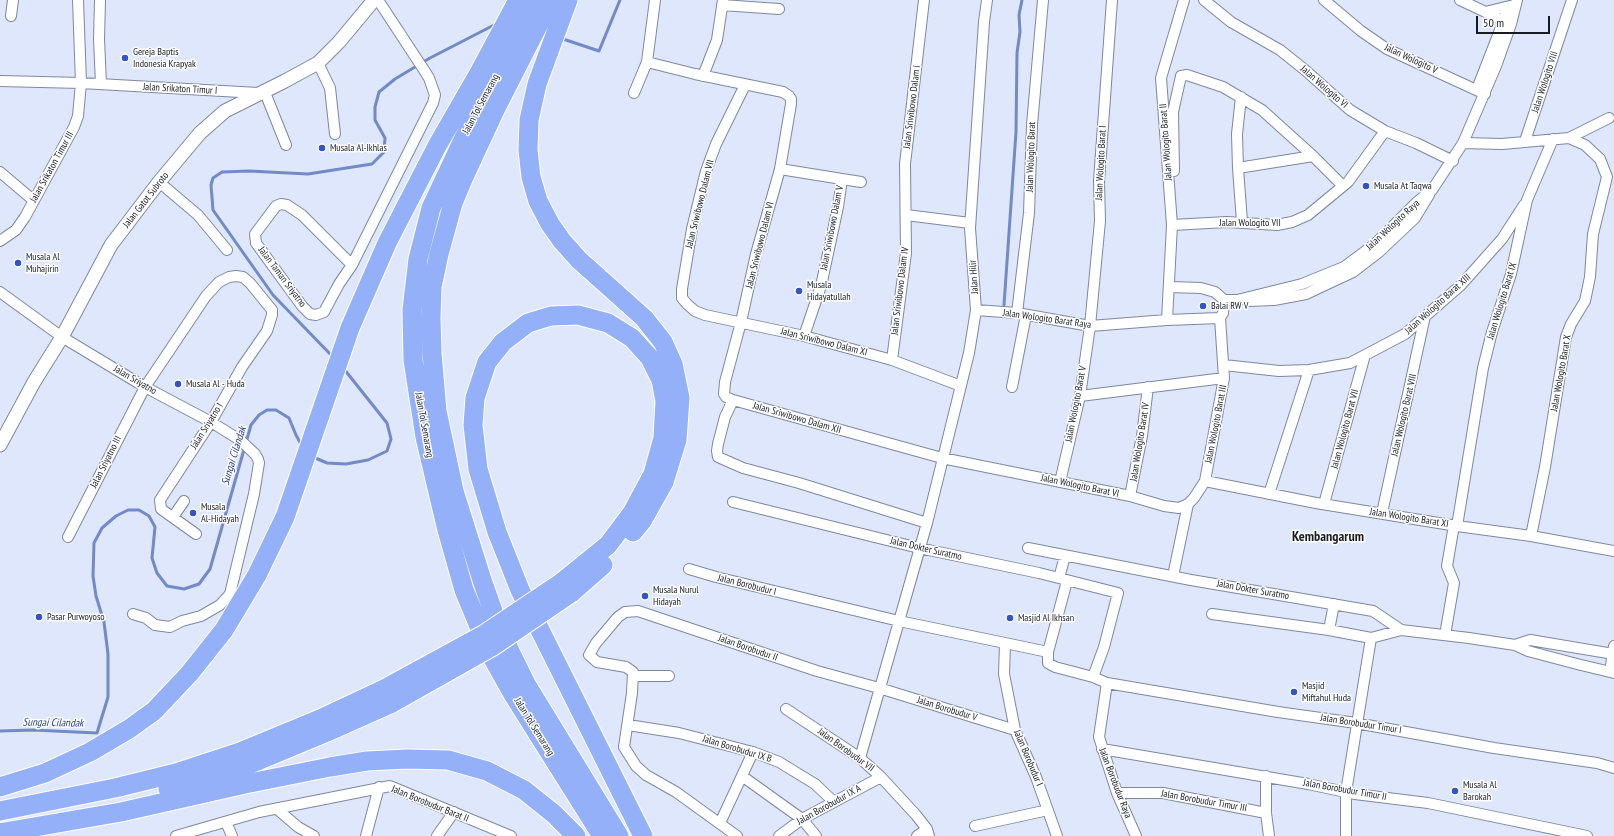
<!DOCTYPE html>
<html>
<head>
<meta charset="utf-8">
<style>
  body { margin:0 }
  #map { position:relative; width:1614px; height:836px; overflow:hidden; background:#dee7fc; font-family:"PT Sans Narrow",sans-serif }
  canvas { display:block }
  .scale { position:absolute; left:1476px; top:16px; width:74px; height:18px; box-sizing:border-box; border:2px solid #181b24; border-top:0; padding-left:5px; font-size:12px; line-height:14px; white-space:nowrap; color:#181b24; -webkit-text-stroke:3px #fff; paint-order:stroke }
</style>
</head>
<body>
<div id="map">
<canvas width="1614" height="836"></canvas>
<div class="scale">50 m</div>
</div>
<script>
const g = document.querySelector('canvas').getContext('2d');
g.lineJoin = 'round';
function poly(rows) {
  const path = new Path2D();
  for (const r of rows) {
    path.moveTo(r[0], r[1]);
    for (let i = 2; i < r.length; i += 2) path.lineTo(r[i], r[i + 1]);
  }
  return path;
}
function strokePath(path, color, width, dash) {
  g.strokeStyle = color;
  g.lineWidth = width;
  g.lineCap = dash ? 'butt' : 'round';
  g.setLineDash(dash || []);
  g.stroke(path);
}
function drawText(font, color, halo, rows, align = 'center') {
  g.font = font + ' "PT Sans Narrow",sans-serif';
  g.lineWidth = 3;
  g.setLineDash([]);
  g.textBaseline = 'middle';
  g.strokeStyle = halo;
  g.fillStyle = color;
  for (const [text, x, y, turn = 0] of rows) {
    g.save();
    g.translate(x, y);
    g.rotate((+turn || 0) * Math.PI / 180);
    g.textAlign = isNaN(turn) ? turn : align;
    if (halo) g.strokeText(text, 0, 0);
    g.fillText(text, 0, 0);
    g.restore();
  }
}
strokePath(poly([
  [560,38,599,51,620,0],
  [1004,305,1016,132,1017,53,1020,32,1019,15,1022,0],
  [333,357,273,295,213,210,211,185,213,178,222,172,249,171,308,174,372,164,384,152,385,138,375,120,375,107,379,92,395,79,430,58,496,24],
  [313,457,327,463,346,464,368,460,387,451,391,439,387,423,344,369],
  [0,731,33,730,97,733,108,697,108,654,104,622,96,596,93,576,94,543,102,528,116,516,128,510,139,510,149,516,155,527,152,558,157,573,167,586,184,589,199,584,210,569,251,425,259,415,267,410,276,410,289,418,296,435,302,446]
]), '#728ac8', 3);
const minor = poly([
  [100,0,99,39,101,84],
  [1184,0,1161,78,1172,225,1167,320,1220,318],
  [1204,0,1231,22,1280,50,1305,70,1350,110,1385,131,1416,143,1453,161],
  [1324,0,1361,31,1387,49,1485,94],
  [1460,0,1509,23],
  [722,5,779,9],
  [1485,12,1514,5],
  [11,16,13,0],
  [647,62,695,74,783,92,789,96,791,99,791,104,780,169,756,254,741,322,725,382,724,394,726,397,733,400,942,458,1130,496,1164,506,1179,508,1188,504,1194,498,1205,481,1224,378,1220,318],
  [318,63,330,88,335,134],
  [703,76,717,40,723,0],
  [0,81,81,83,258,93],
  [745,85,716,144,706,171,692,229,682,289,682,298,687,304,695,311,705,315,804,336,892,360,961,386],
  [1477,89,1509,7],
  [264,90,286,145],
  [634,93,647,62,655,0],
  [1241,97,1237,134,1238,168,1242,222],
  [1525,141,1572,0],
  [1463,143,1502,144,1569,138,1609,118],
  [1238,168,1313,156],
  [780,169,842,179,838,207,821,286,804,336],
  [1174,171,1173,112,1181,76,1187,75,1223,87,1262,110,1313,156,1343,186],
  [0,172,33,200],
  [842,179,861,182],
  [159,182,198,215,227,250],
  [906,215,970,223],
  [1172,225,1227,222,1277,225,1292,222,1308,215,1348,182,1385,131],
  [0,241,16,230,25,217,74,127,78,116,81,83,78,0],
  [352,265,302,215,287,205,281,204,276,206,255,234,256,243,302,306,310,314,316,315,324,312,339,284,352,265,433,103,435,95,429,78,424,70,378,0],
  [1169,287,1201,288,1215,292,1224,300,1223,313,1220,318],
  [0,292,62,337,145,387,211,422,240,440,255,454,258,459,259,463,254,494,230,594,220,605,201,616,182,621,170,627,155,625,146,618,133,614],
  [1224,300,1237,300,1302,284,1344,267,1375,244,1416,203,1432,190,1463,143,1496,66,1511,24,1517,0],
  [1248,301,1274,300,1306,294,1353,272,1379,252,1415,218,1429,195],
  [976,310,1017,313,1090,326,1167,320],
  [1017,313,1029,213,1032,125,1043,0],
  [892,360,906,253,905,164,924,0],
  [1224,365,1279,371,1309,370,1350,363,1405,334,1461,285,1502,239,1524,205],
  [1012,387,1026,315],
  [1080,396,1224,378],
  [733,400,725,417,718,444,717,451,718,457,743,468,799,483,927,523],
  [1205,481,1316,503,1457,526,1531,536,1614,551],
  [1060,482,1080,396,1090,326,1100,221,1099,181,1112,0],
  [1269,494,1309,370],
  [1130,496,1142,436,1148,387],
  [733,502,919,548,1039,573,1118,593,1104,647,1093,677,1107,683,1278,712,1356,723,1494,748,1597,763,1614,768],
  [1324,504,1365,355],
  [1382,513,1425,316],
  [173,517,184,501],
  [1457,526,1483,368,1492,332,1511,274,1527,200,1553,139],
  [1531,536,1545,467,1566,337,1571,324,1585,301,1590,277,1593,234,1607,177,1600,159,1585,145,1569,138],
  [68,537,145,387,206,296,219,282,229,277,236,276,243,277,250,283,272,310,272,315,267,331,242,367,211,422,160,500,161,509,196,534],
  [1028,548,1191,580,1373,611,1401,630],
  [689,569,716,577,899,621,1005,643,1004,674,1015,730,1036,777,1057,836],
  [1173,576,1188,504],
  [1059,578,1065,556],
  [1067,581,1048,652,1048,663,1055,667,1093,677],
  [1212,614,1329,630,1371,638,1401,630,1469,638,1515,645,1528,651,1577,664,1614,673],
  [1329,630,1334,604],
  [1445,635,1454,583,1447,566,1454,525],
  [1005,643,1048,652],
  [1515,645,1530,640,1614,654],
  [1610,672,1614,646],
  [634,676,669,676],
  [1107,683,1099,737,1117,793,1136,836],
  [786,709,860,758,881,777,916,815,927,829,929,836],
  [628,725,679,733,753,752,779,762,815,784,834,802],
  [1102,749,1308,784,1355,794,1428,803,1587,836],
  [860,758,927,523,969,353,976,310,970,228,984,22,987,0],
  [742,776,802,819,816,836],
  [1266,776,1266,813,1269,836],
  [1117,793,1163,793,1266,813],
  [277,809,298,827,314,836],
  [226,822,232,836],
  [720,823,753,752],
  [975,826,1048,810],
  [176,836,259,812,390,786,511,836],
  [366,836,379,787],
  [437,836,454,812],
  [737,836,676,792,646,775,636,766,624,747,632,693,633,672,626,667,597,662,589,655,596,643,618,617,625,612,638,611,817,671,879,688,1015,730],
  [779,836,802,819,881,777],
  [917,836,927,829],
  [1346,836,1346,792,1371,638]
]);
const tertiary = poly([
  [0,445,34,382,62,337,111,245,159,182,200,133,225,111,285,81,318,63,339,42,374,0]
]);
const motorway = poly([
  [534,0,463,140,431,208,418,259,412,310,413,360,425,437,447,530,464,590,491,655,514,696,602,836],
  [551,0,495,110,463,179,453,203,439,254,432,287,431,318,432,353,437,411,454,491,482,580,500,631,526,684,619,836],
  [568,0,537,84,529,120,528,150,531,177,538,201,550,224,562,241,579,260,644,318,663,342,673,364,680,398,677,440,664,482,642,521,633,532],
  [561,583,608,545,632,513,653,474,663,438,665,401,661,380,650,358,632,338,608,323,578,315,551,316,528,323,503,342,487,362,475,398,473,425,478,469,497,532,520,590,643,836],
  [571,593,603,565],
  [0,787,45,773,90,752,129,729,154,711,189,674,224,630,257,575,285,517,350,328,387,243,437,146,479,73,518,0],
  [168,789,250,764,327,732,392,703],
  [0,811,115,788,176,773,240,752,320,719,384,689],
  [0,833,121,812,245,784,330,767,367,761,407,759,448,760,487,771,524,790,554,814,576,836]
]);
strokePath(minor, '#7e889f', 12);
strokePath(tertiary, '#7e889f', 15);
strokePath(motorway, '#fff', 21);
strokePath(minor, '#fff', 10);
strokePath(tertiary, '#fff', 13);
strokePath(motorway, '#94b0f9', 19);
const motorwayBridge = poly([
  [384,689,485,634,561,583],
  [392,703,493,646,571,593]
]);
strokePath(motorwayBridge, '#fff', 21, []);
strokePath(motorwayBridge, '#94b0f9', 19);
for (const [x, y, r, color] of [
  [125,58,4,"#3553c4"],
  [322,148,4,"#3553c4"],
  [1366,186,4,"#3553c4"],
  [18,263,4,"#3553c4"],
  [799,291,4,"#3553c4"],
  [1203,306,4,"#3553c4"],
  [178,384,4,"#3553c4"],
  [193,513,4,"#3553c4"],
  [645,596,4,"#3553c4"],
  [39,617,4,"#3553c4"],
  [1010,618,4,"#3553c4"],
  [1294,692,4,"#3553c4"],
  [1455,791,4,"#3553c4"]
]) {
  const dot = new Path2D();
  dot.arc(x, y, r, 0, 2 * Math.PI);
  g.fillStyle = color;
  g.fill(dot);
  strokePath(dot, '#fff', 1.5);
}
drawText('10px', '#181b24', '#fff', [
  ["Gereja Baptis",133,52],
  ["Indonesia Krapyak",133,64],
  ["Musala Al-Ikhlas",330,148],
  ["Musala At Taqwa",1374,186],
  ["Musala Al",26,257],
  ["Muhajirin",26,269],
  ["Musala",807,285],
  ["Hidayatullah",807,297],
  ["Balai RW V",1211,306],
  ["Musala Al - Huda",186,384],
  ["Musala",201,507],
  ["Al-Hidayah",201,519],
  ["Musala Nurul",653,590],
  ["Hidayah",653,602],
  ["Pasar Purwoyoso",47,617],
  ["Masjid Al Ikhsan",1018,618],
  ["Masjid",1302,686],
  ["Miftahul Huda",1302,698],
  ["Musala Al",1463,785],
  ["Barokah",1463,797]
], 'left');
drawText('10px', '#181b24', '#fff', [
  ["Jalan Wologito V",1411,59,25],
  ["Jalan Wologito VIII",1545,82,-72],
  ["Jalan Wologito VI",1324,87,41],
  ["Jalan Srikaton Timur I",180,89,3],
  ["Jalan Tol Semarang",481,104,-62],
  ["Jalan Sriwibowo Dalam I",912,107,-83],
  ["Jalan Wologito Barat II",1166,142,-94],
  ["Jalan Wologito Barat",1031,157,-88],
  ["Jalan Wologito Barat I",1101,163,-87],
  ["Jalan Srikaton Timur III",52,167,-61],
  ["Jalan Gatot Subroto",146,200,-52],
  ["Jalan Sriwibowo Dalam VII",700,204,-76],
  ["Jalan Wologito VII",1250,223],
  ["Jalan Wologito Raya",1393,225,-43],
  ["Jalan Sriwibowo Dalam V",832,228,-79],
  ["Jalan Sriwibowo Dalam VI",760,245,-76],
  ["Jalan Taman Sriyatno",282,277,53],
  ["Jalan Hilir",974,277,-94],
  ["Jalan Sriwibowo Dalam IV",900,291,-83],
  ["Jalan Wologito Barat IX",1502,301,-73],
  ["Jalan Wologito Barat XIII",1438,304,-42],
  ["Jalan Wologito Barat Raya",1047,319,8],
  ["Jalan Sriwibowo Dalam XI",824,342,14],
  ["Jalan Wologito Barat X",1561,373,-80],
  ["Jalan Sriyatno",135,380,30],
  ["Jalan Wologito Barat V",1076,404,-79],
  ["Jalan Wologito Barat VIII",1404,415,-77],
  ["Jalan Sriwibowo Dalam XII",797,418,16],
  ["Jalan Wologito Barat III",1216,424,-79],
  ["Jalan Tol Semarang",424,425,80],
  ["Jalan Sriyatno I",207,426,-58],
  ["Jalan Wologito Barat VII",1345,429,-75],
  ["Jalan Wologito Barat IV",1140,442,-81],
  ["Jalan Sriyatno III",106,462,-63],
  ["Jalan Wologito Barat VI",1080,486,12],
  ["Jalan Wologito Barat XI",1409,518,9],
  ["Jalan Dokter Suratmo",926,549,13],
  ["Jalan Borobudur I",747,585,14],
  ["Jalan Dokter Suratmo",1253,590,10],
  ["Jalan Borobudur II",748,648,19],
  ["Jalan Borobudur V",947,709,17],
  ["Jalan Borobudur Timur I",1361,724,9],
  ["Jalan Tol Semarang",534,727,58],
  ["Jalan Borobudur IX B",737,749,17],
  ["Jalan Borobudur VII",846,750,36],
  ["Jalan Borobudur I",1028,758,67],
  ["Jalan Borobudur Raya",1115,783,69],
  ["Jalan Borobudur Timur II",1345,790,10],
  ["Jalan Borobudur Timur III",1204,801,10],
  ["Jalan Borobudur Barat II",430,804,22],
  ["Jalan Borobudur IX A",829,805,-29]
]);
drawText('italic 11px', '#283e89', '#fff', [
  ["Sungai Cilandak",234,456,-73],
  ["Sungai Cilandak",53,723,1]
]);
drawText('bold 14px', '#181b24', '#fff', [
  ["Kembangarum",1328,537]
]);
</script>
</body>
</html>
